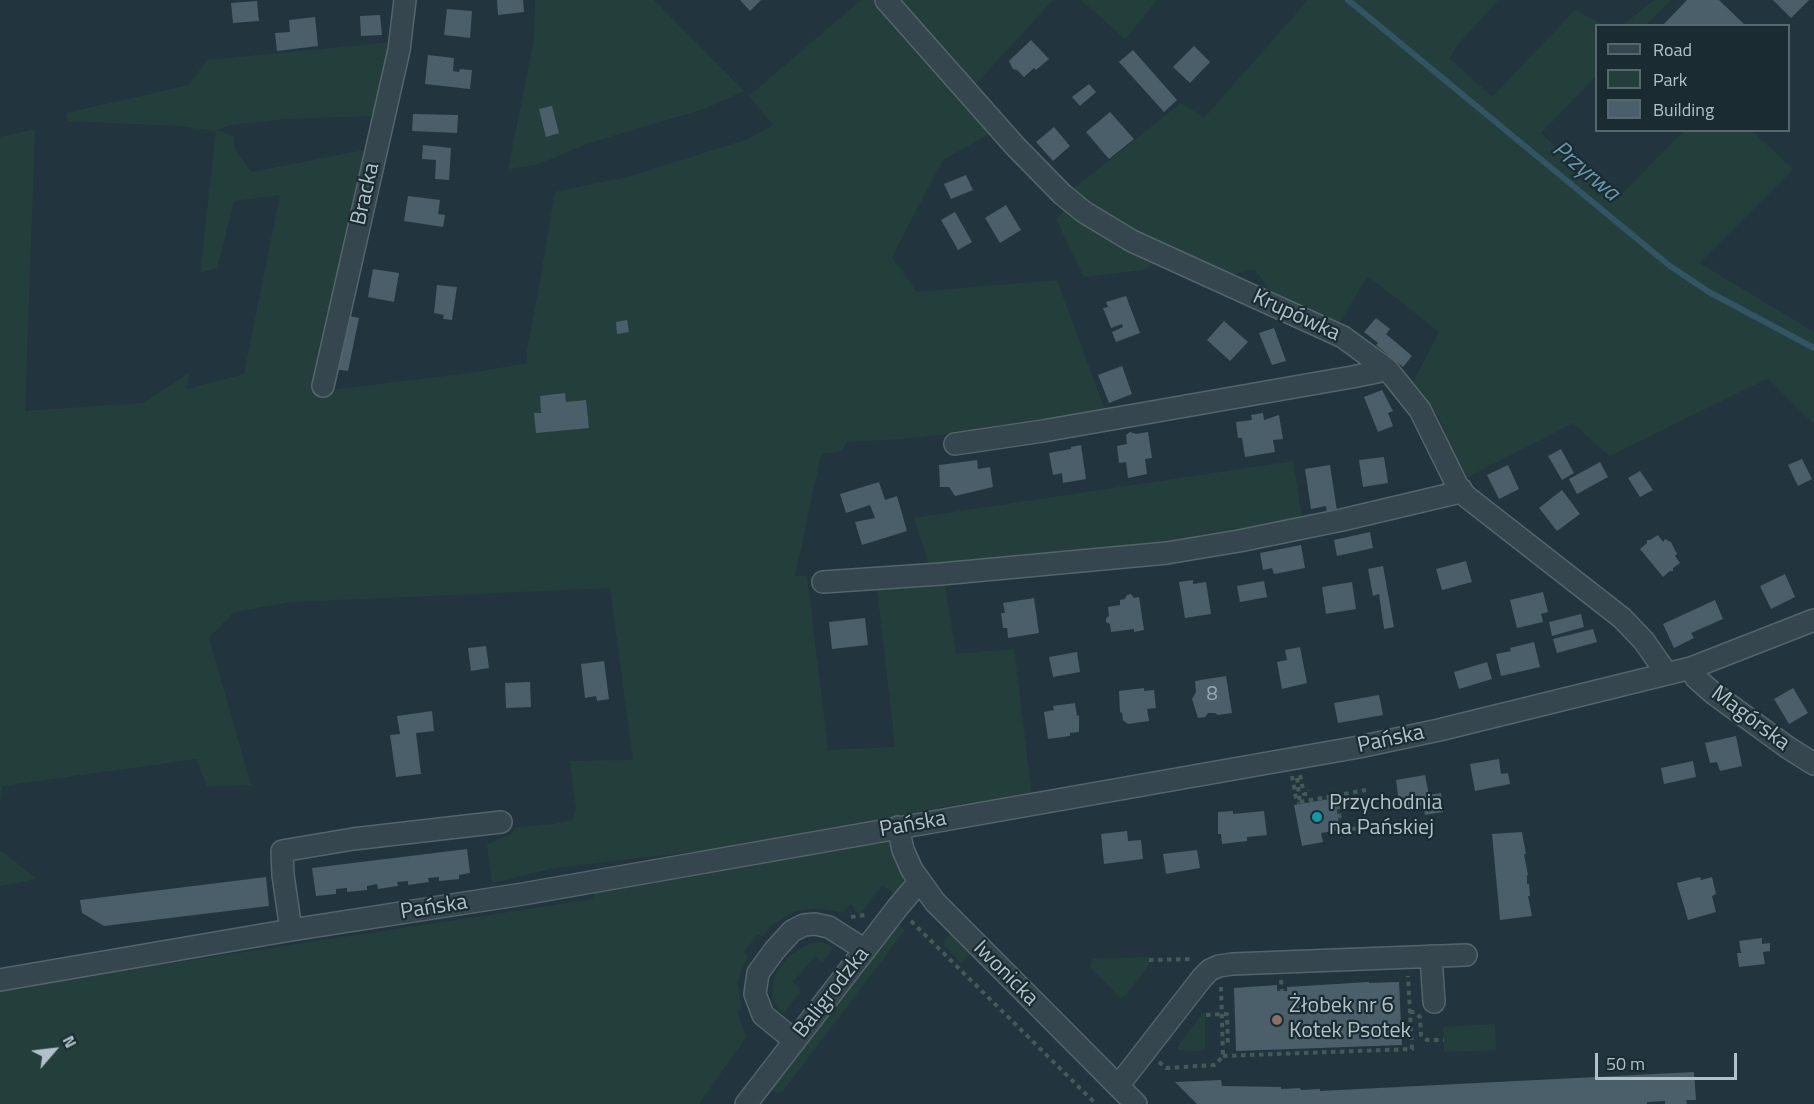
<!DOCTYPE html>
<html>
<head>
<meta charset="utf-8">
<style>
  body { margin:0 }
  #map { position:relative; width:1814px; height:1104px; overflow:hidden; background:#22353e; font-family:"Titillium Web",sans-serif }
  canvas { display:block }
  .legend { position:absolute; left:1595px; top:24px; width:195px; height:108px; box-sizing:border-box; background:#1b2b32; border:2px solid #57676e; margin:0; padding:8px 10px; list-style:none; font-size:18px; color:#b1c1c9 }
  .legend li { display:flex; align-items:center; gap:12px; height:30px }
  .legend b { width:30px; border:2px solid #57676e }
  .north { position:absolute; left:24px; top:1020px; width:60px; height:60px; -webkit-text-stroke:4px #1b2b32; paint-order:stroke; rotate:62deg; font-size:16px; font-weight:700; line-height:24px; text-align:center; color:#b1c1c9 }
  .north::after { content:''; display:block; margin:auto; width:21px; height:27px; background:#b1c1c9; clip-path:polygon(50% 0,100% 100%,50% 72%,0 100%) }
  .scale { position:absolute; left:1595px; top:1053px; width:142px; height:27px; box-sizing:border-box; border:3px solid #b1c1c9; border-top:0; padding-left:8px; font-size:18px; line-height:21px; white-space:nowrap; color:#b1c1c9; -webkit-text-stroke:4px #1b2b32; paint-order:stroke }
</style>
</head>
<body>
<div id="map">
<canvas width="1814" height="1104"></canvas>
<ul class="legend">
<li><b style="height:8px;background:#36464e"></b>Road</li>
<li><b style="height:16px;background:#243f3b"></b>Park</li>
<li><b style="height:16px;background:#4a5f69"></b>Building</li>
</ul>
<div class="north">N</div>
<div class="scale">50 m</div>
</div>
<script>
const g = document.querySelector('canvas').getContext('2d');
g.lineJoin = 'round';
function fillPath(path, color) {
  g.fillStyle = color;
  g.fill(path, 'evenodd');
}
function poly(rows) {
  const path = new Path2D();
  for (const r of rows) {
    path.moveTo(r[0], r[1]);
    for (let i = 2; i < r.length; i += 2) path.lineTo(r[i], r[i + 1]);
  }
  return path;
}
function strokePath(path, color, width, dash) {
  g.strokeStyle = color;
  g.lineWidth = width;
  g.lineCap = dash ? 'butt' : 'round';
  g.setLineDash(dash || []);
  g.stroke(path);
}
function drawText(font, color, halo, rows, align = 'center') {
  g.font = font + ' "Titillium Web",sans-serif';
  g.lineWidth = 4.5;
  g.setLineDash([]);
  g.textBaseline = 'middle';
  g.strokeStyle = halo;
  g.fillStyle = color;
  for (const [text, x, y, turn = 0] of rows) {
    g.save();
    g.translate(x, y);
    g.rotate((+turn || 0) * Math.PI / 180);
    g.textAlign = isNaN(turn) ? turn : align;
    if (halo) g.strokeText(text, 0, 0);
    g.fillText(text, 0, 0);
    g.restore();
  }
}
fillPath(poly([
  [535,0,654,0,744,91,704,109,589,143,536,165,508,169,534,40],
  [861,0,877,0,992,132,942,161,892,257,917,292,1057,280,1106,413,1044,424,900,439,847,442,841,451,821,454,795,576,807,576,828,750,895,747,877,587,944,580,956,654,1014,649,1032,795,953,805,752,845,554,868,492,883,487,844,509,835,517,827,553,824,572,820,576,808,570,761,633,760,610,588,291,602,234,612,209,638,251,785,207,786,196,759,2,786,0,804,0,137,35,129,25,411,143,403,189,373,187,389,244,374,280,195,234,201,217,268,200,273,216,131,179,126,68,121,66,113,189,85,207,60,393,42,372,116,284,119,231,125,217,130,234,137,235,150,251,172,365,150,340,255,313,392,471,373,527,363,527,350,538,293,555,192,627,177,748,139,773,125,749,96],
  [895,0,1053,0,974,86],
  [1081,0,1157,0,1125,39],
  [1308,0,1498,0,1455,48,1449,58,1492,97,1575,10,1604,25,1596,26,1596,76,1541,133,1614,202,1684,131,1752,131,1793,169,1699,263,1814,332,1814,424,1768,378,1609,456,1573,423,1464,479,1438,416,1411,386,1439,332,1368,276,1337,326,1277,295,1268,288,1255,270,1247,270,1226,277,1170,252,1084,201,1072,190,1181,103,1204,118],
  [1654,0,1671,0,1646,25,1623,25],
  [1068,207,1160,261,1144,270,1084,277,1056,219],
  [1293,461,1303,524,1021,561,929,565,914,518],
  [886,839,894,848,904,876,903,882,895,894,882,885,861,913,857,913,851,904,844,910,846,913,818,908,794,912,772,925,762,937,758,934,744,952,748,956,741,970,738,983,742,1009,737,1011,746,1037,699,1104,0,1104,0,989,594,899,594,890,769,862,796,851],
  [0,850,37,879,0,886],
  [896,923,905,930,782,1092,776,1093,770,1087],
  [952,933,968,949,970,953,961,963,944,945,945,939],
  [821,942,834,947,822,962,815,956,793,982,801,990,784,1013,779,1011,772,997,773,984,776,973,789,956,809,944],
  [1149,957,1148,966,1126,995,1122,997,1119,997,1090,967,1092,959],
  [1205,1012,1205,1047,1203,1050,1198,1051,1178,1050,1178,1046,1202,1014],
  [1495,1024,1496,1050,1444,1052,1443,1027]
]), '#243f3b');
strokePath(poly([
  [1348,0,1670,266,1709,292,1814,348]
]), '#325464', 6);
fillPath(poly([
  [497,0,523,0,524,12,498,15],
  [740,0,761,0,750,11],
  [1687,0,1719,0,1746,26,1662,26],
  [1773,0,1809,0,1791,18],
  [257,1,259,21,233,23,231,3],
  [447,9,472,11,470,38,444,35],
  [380,15,382,35,361,36,360,16],
  [315,17,318,46,277,51,275,33,290,32,289,20],
  [1031,40,1049,59,1036,70,1034,68,1024,77,1017,70,1013,69,1009,61],
  [1194,46,1210,62,1190,83,1173,67],
  [1133,50,1177,100,1164,112,1119,62],
  [428,55,454,58,453,71,459,72,460,69,472,70,470,89,425,84],
  [1089,84,1096,92,1080,106,1072,97],
  [552,106,559,133,546,137,539,109],
  [1110,112,1134,139,1109,159,1086,132],
  [413,114,458,115,457,133,412,131],
  [1054,127,1070,146,1053,161,1036,142],
  [423,145,451,148,449,180,435,179,436,160,422,159],
  [966,175,973,190,951,199,944,184],
  [408,196,440,200,438,214,445,215,443,227,404,221],
  [1006,205,1021,230,1000,243,985,218],
  [955,212,972,242,958,250,941,220],
  [373,269,399,273,394,302,368,297],
  [437,285,457,287,452,320,443,319,444,315,434,313],
  [1126,296,1140,333,1116,342,1112,332,1123,327,1122,324,1111,328,1103,308,1108,307,1106,302],
  [345,315,359,318,348,371,334,369],
  [1376,318,1390,329,1386,334,1412,356,1403,367,1376,345,1378,343,1364,332],
  [627,320,629,332,617,334,616,322],
  [1224,321,1248,342,1230,361,1207,340],
  [1274,328,1286,361,1272,365,1259,333],
  [1122,366,1132,394,1109,403,1098,375],
  [1382,390,1393,411,1388,413,1393,426,1378,432,1364,397],
  [565,393,566,402,586,400,589,428,536,433,534,413,541,413,540,396],
  [1263,413,1264,420,1279,415,1283,439,1273,440,1275,452,1245,457,1242,438,1238,438,1236,422,1252,420,1251,415],
  [1130,432,1136,434,1148,432,1152,458,1145,459,1147,474,1128,478,1126,462,1119,463,1117,446,1127,444,1126,435],
  [1081,445,1086,479,1063,483,1062,473,1053,475,1049,453,1071,449,1071,447],
  [1561,449,1574,473,1562,480,1548,456],
  [1384,457,1388,483,1363,487,1359,460],
  [1802,459,1812,479,1798,486,1788,465],
  [977,460,978,469,990,467,993,487,955,496,949,487,940,487,939,465],
  [1600,462,1608,477,1577,494,1569,479],
  [1330,465,1337,511,1327,513,1326,506,1311,509,1305,469],
  [1508,465,1519,489,1499,499,1487,475],
  [1640,471,1653,490,1640,497,1628,478],
  [879,482,885,500,897,496,907,531,862,545,855,522,875,518,870,505,846,513,840,494],
  [1562,490,1580,514,1557,531,1539,508],
  [1370,532,1373,548,1337,556,1334,540],
  [1658,535,1663,542,1665,539,1671,542,1677,554,1675,556,1680,563,1673,568,1673,571,1670,571,1663,577,1640,549,1647,543,1647,540,1650,540],
  [1301,545,1305,568,1274,574,1272,568,1263,570,1260,553],
  [1466,561,1472,582,1442,590,1436,569],
  [1383,566,1394,627,1384,629,1379,594,1373,596,1368,569],
  [1785,574,1795,597,1771,609,1760,586],
  [1193,580,1193,584,1206,582,1211,614,1185,618,1179,582],
  [1264,581,1267,597,1240,602,1237,586],
  [1352,582,1356,609,1326,614,1322,587],
  [1543,592,1548,612,1541,614,1543,622,1517,628,1510,600],
  [1131,594,1134,598,1139,597,1144,630,1134,632,1134,629,1111,632,1110,624,1106,622,1106,618,1109,616,1108,607,1120,605,1120,600,1125,599,1127,595],
  [1034,598,1039,633,1008,638,1007,628,1003,628,1001,613,1005,613,1003,603],
  [1715,600,1723,619,1691,633,1694,638,1674,648,1663,624],
  [1581,614,1584,627,1552,636,1549,622],
  [865,618,868,645,832,649,829,622],
  [1593,629,1597,642,1557,653,1553,639],
  [1534,642,1540,667,1501,676,1496,654,1511,651,1510,648],
  [486,646,489,668,471,671,468,648],
  [1300,647,1307,683,1282,689,1277,662,1287,660,1285,650],
  [1077,652,1080,672,1053,677,1049,657],
  [604,661,609,699,597,701,596,696,585,698,581,664],
  [1487,662,1492,679,1459,689,1454,672],
  [1226,676,1232,713,1218,715,1215,713,1208,713,1205,717,1198,718,1192,699,1196,692,1195,681],
  [530,682,531,707,506,708,505,683],
  [1144,688,1144,691,1154,690,1156,708,1147,709,1149,721,1128,724,1123,720,1122,713,1120,712,1119,691],
  [1793,688,1808,713,1789,724,1774,699],
  [1379,695,1383,715,1338,723,1334,703],
  [1075,703,1077,716,1079,715,1079,732,1070,733,1070,736,1048,739,1044,712,1054,710,1053,706],
  [432,711,434,731,416,733,421,774,396,777,390,735,400,734,397,716],
  [1736,736,1742,766,1720,771,1717,762,1710,763,1705,743],
  [1499,759,1501,774,1508,773,1510,784,1475,791,1470,764],
  [1693,761,1696,777,1664,784,1661,768],
  [1425,775,1429,795,1441,793,1443,812,1425,815,1423,805,1400,809,1396,780],
  [1335,798,1340,830,1321,833,1323,842,1302,846,1294,805],
  [1233,811,1233,814,1264,811,1267,835,1247,837,1247,841,1222,844,1221,834,1218,834,1218,812],
  [1127,831,1128,841,1141,840,1143,859,1104,864,1101,834],
  [1522,832,1526,854,1524,854,1528,875,1527,875,1527,884,1529,884,1530,896,1528,896,1532,916,1500,920,1492,834],
  [467,849,470,873,459,875,459,879,439,881,439,877,428,878,429,882,408,885,408,881,397,882,398,886,378,889,377,884,367,886,367,890,347,892,347,888,336,889,336,894,316,896,312,868],
  [1197,850,1200,868,1166,874,1163,854],
  [266,877,269,906,104,926,82,913,80,900],
  [1700,877,1701,880,1712,877,1716,894,1712,896,1716,912,1688,920,1677,883],
  [1762,938,1762,944,1770,943,1770,951,1763,952,1765,964,1739,967,1737,953,1741,953,1739,941],
  [1369,982,1369,983,1399,982,1402,1045,1236,1051,1234,988,1277,985,1277,991,1287,991,1287,987],
  [1694,1072,1696,1100,1686,1100,1687,1104,1665,1104,1665,1101,1647,1102,1647,1104,1197,1104,1175,1082,1221,1080,1222,1086,1281,1087,1281,1089,1300,1088,1301,1090,1320,1089,1320,1091]
]), '#4a5f69');
const minor = poly([
  [886,0,1015,146,1062,194,1084,212,1132,241,1343,337,1388,370,1420,410,1458,487,1467,497,1622,618,1644,641,1667,674],
  [323,386,399,50,405,0],
  [955,444,1043,431,1352,377,1377,372,1382,365],
  [823,582,941,574,1167,553,1239,541,1342,520,1456,493,1461,489],
  [1691,668,1696,678,1713,693,1787,747,1814,764],
  [898,827,903,850,912,870,935,902,1136,1104],
  [291,930,283,875,282,851,353,839,501,822],
  [1431,956,1434,1002],
  [0,980,291,930,523,894,1359,747,1439,730,1691,668,1814,620],
  [795,1041,763,1015,755,994,758,973,774,951,792,931,804,925,815,924,829,927,865,950],
  [1118,1086,1202,978,1210,970,1219,966,1232,964,1466,955],
  [746,1104,898,907,919,882]
]);
strokePath(minor, '#54646b', 24);
strokePath(poly([
  [1300,775,1304,794,1308,794,1309,790],
  [1292,776,1296,798,1299,803],
  [1297,778,1300,803],
  [1336,796,1342,831,1373,825],
  [1300,802,1366,790],
  [851,917,865,915],
  [911,921,1096,1104],
  [1149,960,1193,959],
  [1281,980,1282,991],
  [1410,1012,1415,1012,1420,1017,1421,1035,1427,1040,1444,1040],
  [1206,1015,1227,1014,1228,1047],
  [1223,1056,1412,1049,1408,976],
  [1159,1062,1166,1068,1215,1065,1223,1056,1221,987]
]), '#425b57', 4, [4.5, 4.5]);
strokePath(minor, '#36464e', 21);
for (const [x, y, r, color] of [
  [1317,817,6,"#0f9aa8"],
  [1277,1020,6,"#8d6e63"]
]) {
  const dot = new Path2D();
  dot.arc(x, y, r, 0, 2 * Math.PI);
  g.fillStyle = color;
  g.fill(dot);
  strokePath(dot, '#1b2b32', 2);
}
drawText('20px', '#97a8b1', null, [
  ["8",1212,695]
]);
drawText('22px', '#b1c1c9', '#1b2b32', [
  ["Bracka",366,194,-77],
  ["Krupówka",1296,316,25],
  ["Magórska",1750,719,37],
  ["Pańska",1391,740,-12],
  ["Pańska",913,825,-10],
  ["Pańska",434,908,-9],
  ["Iwonicka",1005,974,45],
  ["Baligrodzka",832,993,-52]
]);
drawText('22px', '#b1c1c9', '#1b2b32', [
  ["Przychodnia",1329,804],
  ["na Pańskiej",1329,829],
  ["Żłobek nr 6",1289,1007],
  ["Kotek Psotek",1289,1032]
], 'left');
drawText('italic 24px', '#6896aa', '#1b2b32', [
  ["Przyrwa",1585,172,40]
]);
</script>
</body>
</html>
